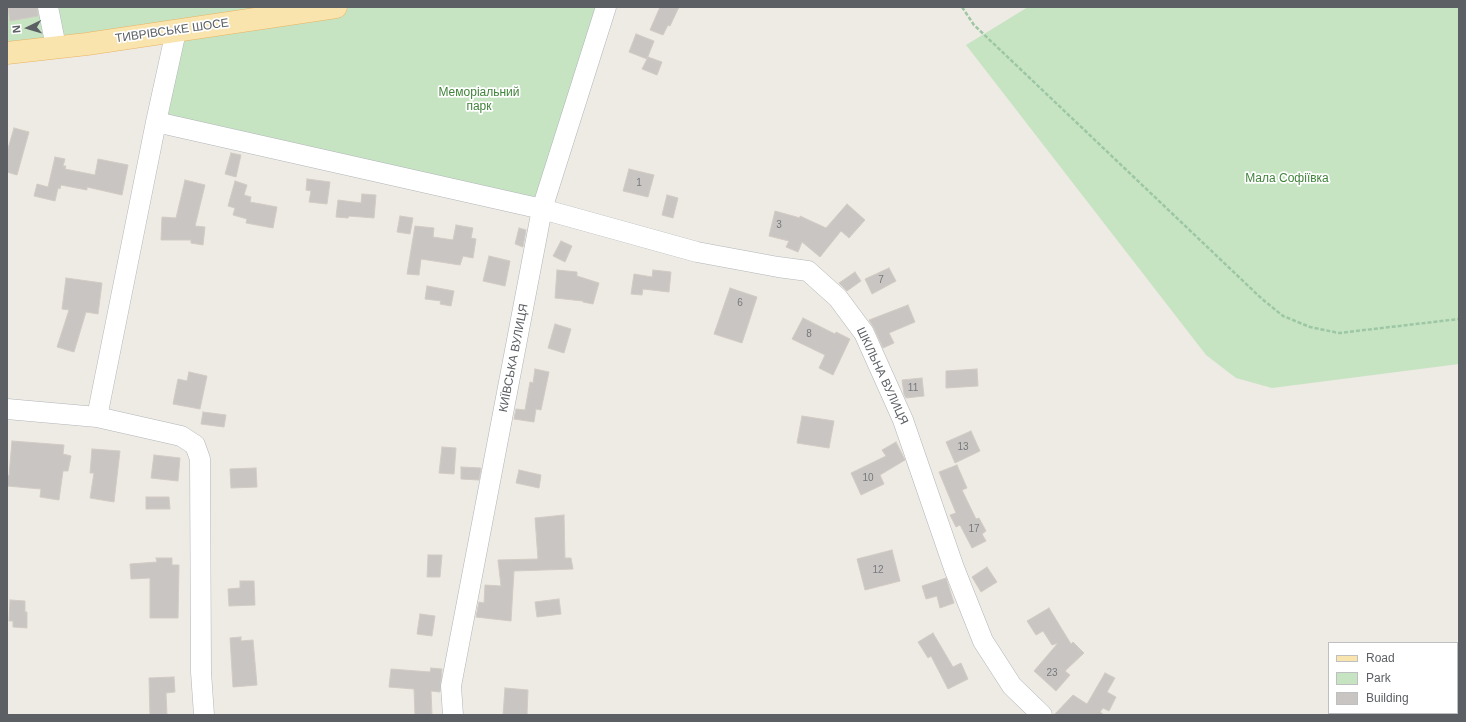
<!DOCTYPE html>
<html>
<head>
<meta charset="utf-8">
<style>
  body { margin:0 }
  #map { position:relative; width:1466px; height:722px; overflow:hidden; background:#eeeae4; font-family:Helvetica,sans-serif }
  canvas { display:block }
  .frame { position:absolute; inset:0; border:8px solid #5c6064; pointer-events:none }
  .legend { position:absolute; left:1328px; top:642px; width:130px; height:72px; box-sizing:border-box; background:#fff; border:1px solid #bebfc1; margin:0; padding:5px 7px; list-style:none; font-size:12px; color:#5c6064 }
  .legend li { display:flex; align-items:center; gap:8px; height:20px }
  .legend b { width:20px; border:1px solid #bebfc1 }
  .north { position:absolute; left:8px; top:8px; width:40px; height:40px; -webkit-text-stroke:3px #fff; paint-order:stroke; rotate:265deg; font-size:11px; font-weight:700; line-height:16px; text-align:center; color:#5c6064 }
  .north::after { content:''; display:block; margin:auto; width:14px; height:18px; background:#5c6064; clip-path:polygon(50% 0,100% 100%,50% 72%,0 100%) }
</style>
</head>
<body>
<div id="map">
<canvas width="1466" height="722"></canvas>
<div class="frame"></div>
<ul class="legend">
<li><b style="height:5px;background:#fae4ad"></b>Road</li>
<li><b style="height:11px;background:#c6e4c2"></b>Park</li>
<li><b style="height:11px;background:#c9c5c2"></b>Building</li>
</ul>
<div class="north">N</div>
</div>
<script>
const g = document.querySelector('canvas').getContext('2d');
g.lineJoin = 'round';
function fillPath(path, color) {
  g.fillStyle = color;
  g.fill(path, 'evenodd');
}
function poly(rows) {
  const path = new Path2D();
  for (const r of rows) {
    path.moveTo(r[0], r[1]);
    for (let i = 2; i < r.length; i += 2) path.lineTo(r[i], r[i + 1]);
  }
  return path;
}
function strokePath(path, color, width, dash) {
  g.strokeStyle = color;
  g.lineWidth = width;
  g.lineCap = dash ? 'butt' : 'round';
  g.setLineDash(dash || []);
  g.stroke(path);
}
function drawText(font, color, halo, rows, align = 'center') {
  g.font = font + ' Helvetica,sans-serif';
  g.lineWidth = 3.5;
  g.setLineDash([]);
  g.textBaseline = 'middle';
  g.strokeStyle = halo;
  g.fillStyle = color;
  for (const [text, x, y, turn = 0] of rows) {
    g.save();
    g.translate(x, y);
    g.rotate((+turn || 0) * Math.PI / 180);
    g.textAlign = isNaN(turn) ? turn : align;
    if (halo) g.strokeText(text, 0, 0);
    g.fillText(text, 0, 0);
    g.restore();
  }
}
fillPath(poly([
  [7,7,606,7,542,209,156,122,176,32,7,53],
  [1028,7,1459,7,1459,364,1272,388,1236,378,1206,355,966,45]
]), '#c6e4c2');
const building = poly([
  [8,7,37,7,38,16,10,21,8,7],
  [660,7,679,7,670,26,668,25,663,35,650,30,660,7],
  [636,34,654,41,647,59,629,52,636,34],
  [648,57,662,62,657,75,642,69,648,57],
  [14,128,29,132,17,175,7,172,7,152,14,128],
  [231,153,241,155,236,177,225,174,231,153],
  [55,157,65,159,63,166,66,166,65,169,95,175,98,159,128,165,122,195,87,187,87,190,61,185,60,189,58,188,55,201,34,196,37,184,48,187,55,157],
  [629,169,654,175,648,197,623,191,629,169],
  [307,179,330,182,327,204,309,202,311,191,306,190,307,179],
  [185,180,205,185,195,226,205,227,203,245,191,243,191,240,161,240,162,217,176,218,185,180],
  [235,181,247,185,244,195,251,197,250,202,277,207,273,228,246,223,247,219,233,215,235,208,228,206,235,181],
  [362,194,376,195,374,218,349,216,348,218,336,217,338,200,361,203,362,194],
  [667,195,678,198,673,218,662,215,667,195],
  [847,204,865,220,849,238,841,231,820,257,802,242,798,252,786,247,789,241,769,236,775,211,800,218,800,216,826,228,847,204],
  [400,216,413,218,410,234,397,232,400,216],
  [456,225,473,228,471,238,476,239,473,258,463,256,460,265,421,259,419,275,407,274,415,226,434,228,433,237,453,240,456,225],
  [519,228,526,230,523,247,515,244,519,228],
  [561,241,572,246,565,262,553,256,561,241],
  [489,256,510,261,505,286,483,281,489,256],
  [889,268,896,281,872,294,865,279,889,268],
  [557,270,577,272,577,276,599,283,593,304,583,302,583,301,555,298,557,270],
  [653,270,671,272,669,292,643,289,642,295,631,294,634,274,652,277,653,270],
  [855,272,861,281,847,291,839,283,855,272],
  [66,278,102,283,98,314,86,312,74,352,57,347,69,310,62,309,66,278],
  [427,286,454,291,451,306,440,304,441,301,425,299,427,286],
  [730,288,757,297,742,343,714,334,730,288],
  [908,305,915,322,889,333,894,343,883,348,874,328,869,320,908,305],
  [803,318,835,334,836,332,850,339,833,375,819,368,825,355,792,339,803,318],
  [555,324,571,329,564,353,548,348,555,324],
  [535,369,549,372,541,410,536,409,534,422,514,419,516,409,525,410,530,382,533,383,535,369],
  [977,369,978,386,946,388,946,371,977,369],
  [189,372,207,376,200,409,173,404,178,379,187,381,189,372],
  [922,378,924,396,906,398,904,394,902,380,922,378],
  [203,412,226,415,224,427,201,424,203,412],
  [802,416,834,421,829,448,797,443,802,416],
  [971,431,980,451,955,463,946,442,971,431],
  [12,441,64,445,63,454,71,456,68,471,63,471,59,500,40,497,41,489,7,486,7,475,9,476,12,441],
  [896,442,905,460,880,475,884,484,861,495,851,473,886,456,882,450,896,442],
  [442,447,456,448,454,474,439,473,442,447],
  [92,449,120,451,114,502,90,498,94,473,90,473,92,449],
  [154,455,180,458,178,481,151,478,154,455],
  [957,465,967,488,962,490,976,519,979,518,986,531,982,534,986,541,972,548,960,525,956,527,950,515,956,513,939,472,957,465],
  [461,467,481,468,479,480,461,479,461,467],
  [256,468,257,487,231,488,230,469,256,468],
  [519,470,541,475,539,488,516,483,519,470],
  [146,497,169,497,170,509,146,509,146,497],
  [564,515,565,558,571,558,573,569,514,571,511,621,476,617,479,602,484,603,485,585,501,586,498,560,538,559,535,518,564,515],
  [892,550,900,581,865,590,857,559,892,550],
  [428,555,442,555,440,577,427,577,428,555],
  [156,558,172,558,172,565,179,565,178,618,150,618,150,578,131,579,130,564,157,562,156,558],
  [987,567,997,582,981,592,972,577,987,567],
  [946,578,954,603,940,608,937,596,926,599,922,586,946,578],
  [240,581,254,581,255,605,229,606,228,589,240,588,240,581],
  [559,599,561,614,537,617,535,602,559,599],
  [10,600,25,601,25,612,27,612,27,628,13,627,13,621,9,621,10,600],
  [1049,608,1071,644,1073,642,1084,653,1065,671,1070,675,1056,691,1034,671,1058,643,1052,645,1043,631,1036,635,1027,621,1049,608],
  [420,614,435,616,432,636,417,634,420,614],
  [933,633,953,667,961,663,968,679,948,689,931,656,928,658,918,642,933,633],
  [241,637,241,641,253,640,257,685,233,687,230,638,241,637],
  [431,668,442,669,440,692,431,691,432,715,415,715,414,689,389,687,391,669,430,672,431,668],
  [1105,673,1115,678,1107,692,1116,697,1109,711,1103,708,1100,712,1104,715,1054,715,1073,695,1087,704,1105,673],
  [174,677,175,692,166,693,167,715,150,715,149,678,174,677],
  [505,688,528,690,527,715,503,715,505,688]
]);
fillPath(building, '#c9c5c2');
strokePath(building, '#d2cbc3', 1);
const minor = poly([
  [48,7,56,47],
  [156,122,542,209,697,252,778,267,808,271,838,298,864,333,903,420,954,568,983,641,1012,686,1042,715],
  [7,409,97,417,181,436,195,445,200,459,201,672,204,715],
  [97,417,156,122,176,31],
  [453,715,451,686,542,209,606,7]
]);
const major = poly([
  [7,53,87,44,336,7]
]);
strokePath(minor, '#b1b5b8', 21);
strokePath(major, '#e8b363', 23);
strokePath(poly([
  [962,7,974,25,1262,299,1283,316,1310,327,1339,333,1459,319]
]), '#9dc7a4', 2.5, [4, 2]);
strokePath(minor, '#fff', 20);
strokePath(major, '#fae4ad', 22);
drawText('10px', '#77797c', null, [
  ["1",639,183],
  ["3",779,225],
  ["7",881,280],
  ["6",740,303],
  ["8",809,334],
  ["11",913,388],
  ["13",963,447],
  ["10",868,478],
  ["17",974,529],
  ["12",878,570],
  ["23",1052,673]
]);
drawText('12px', '#5c6064', '#fff', [
  ["ТИВРІВСЬКЕ ШОСЕ",172,31,-8],
  ["КИЇВСЬКА ВУЛИЦЯ",514,358,-79],
  ["ШКІЛЬНА ВУЛИЦЯ",882,376,65]
]);
drawText('12px', '#40843b', '#fff', [
  ["Меморіальний",479,93],
  ["парк",479,107],
  ["Мала Софіївка",1287,179]
]);
</script>
</body>
</html>
